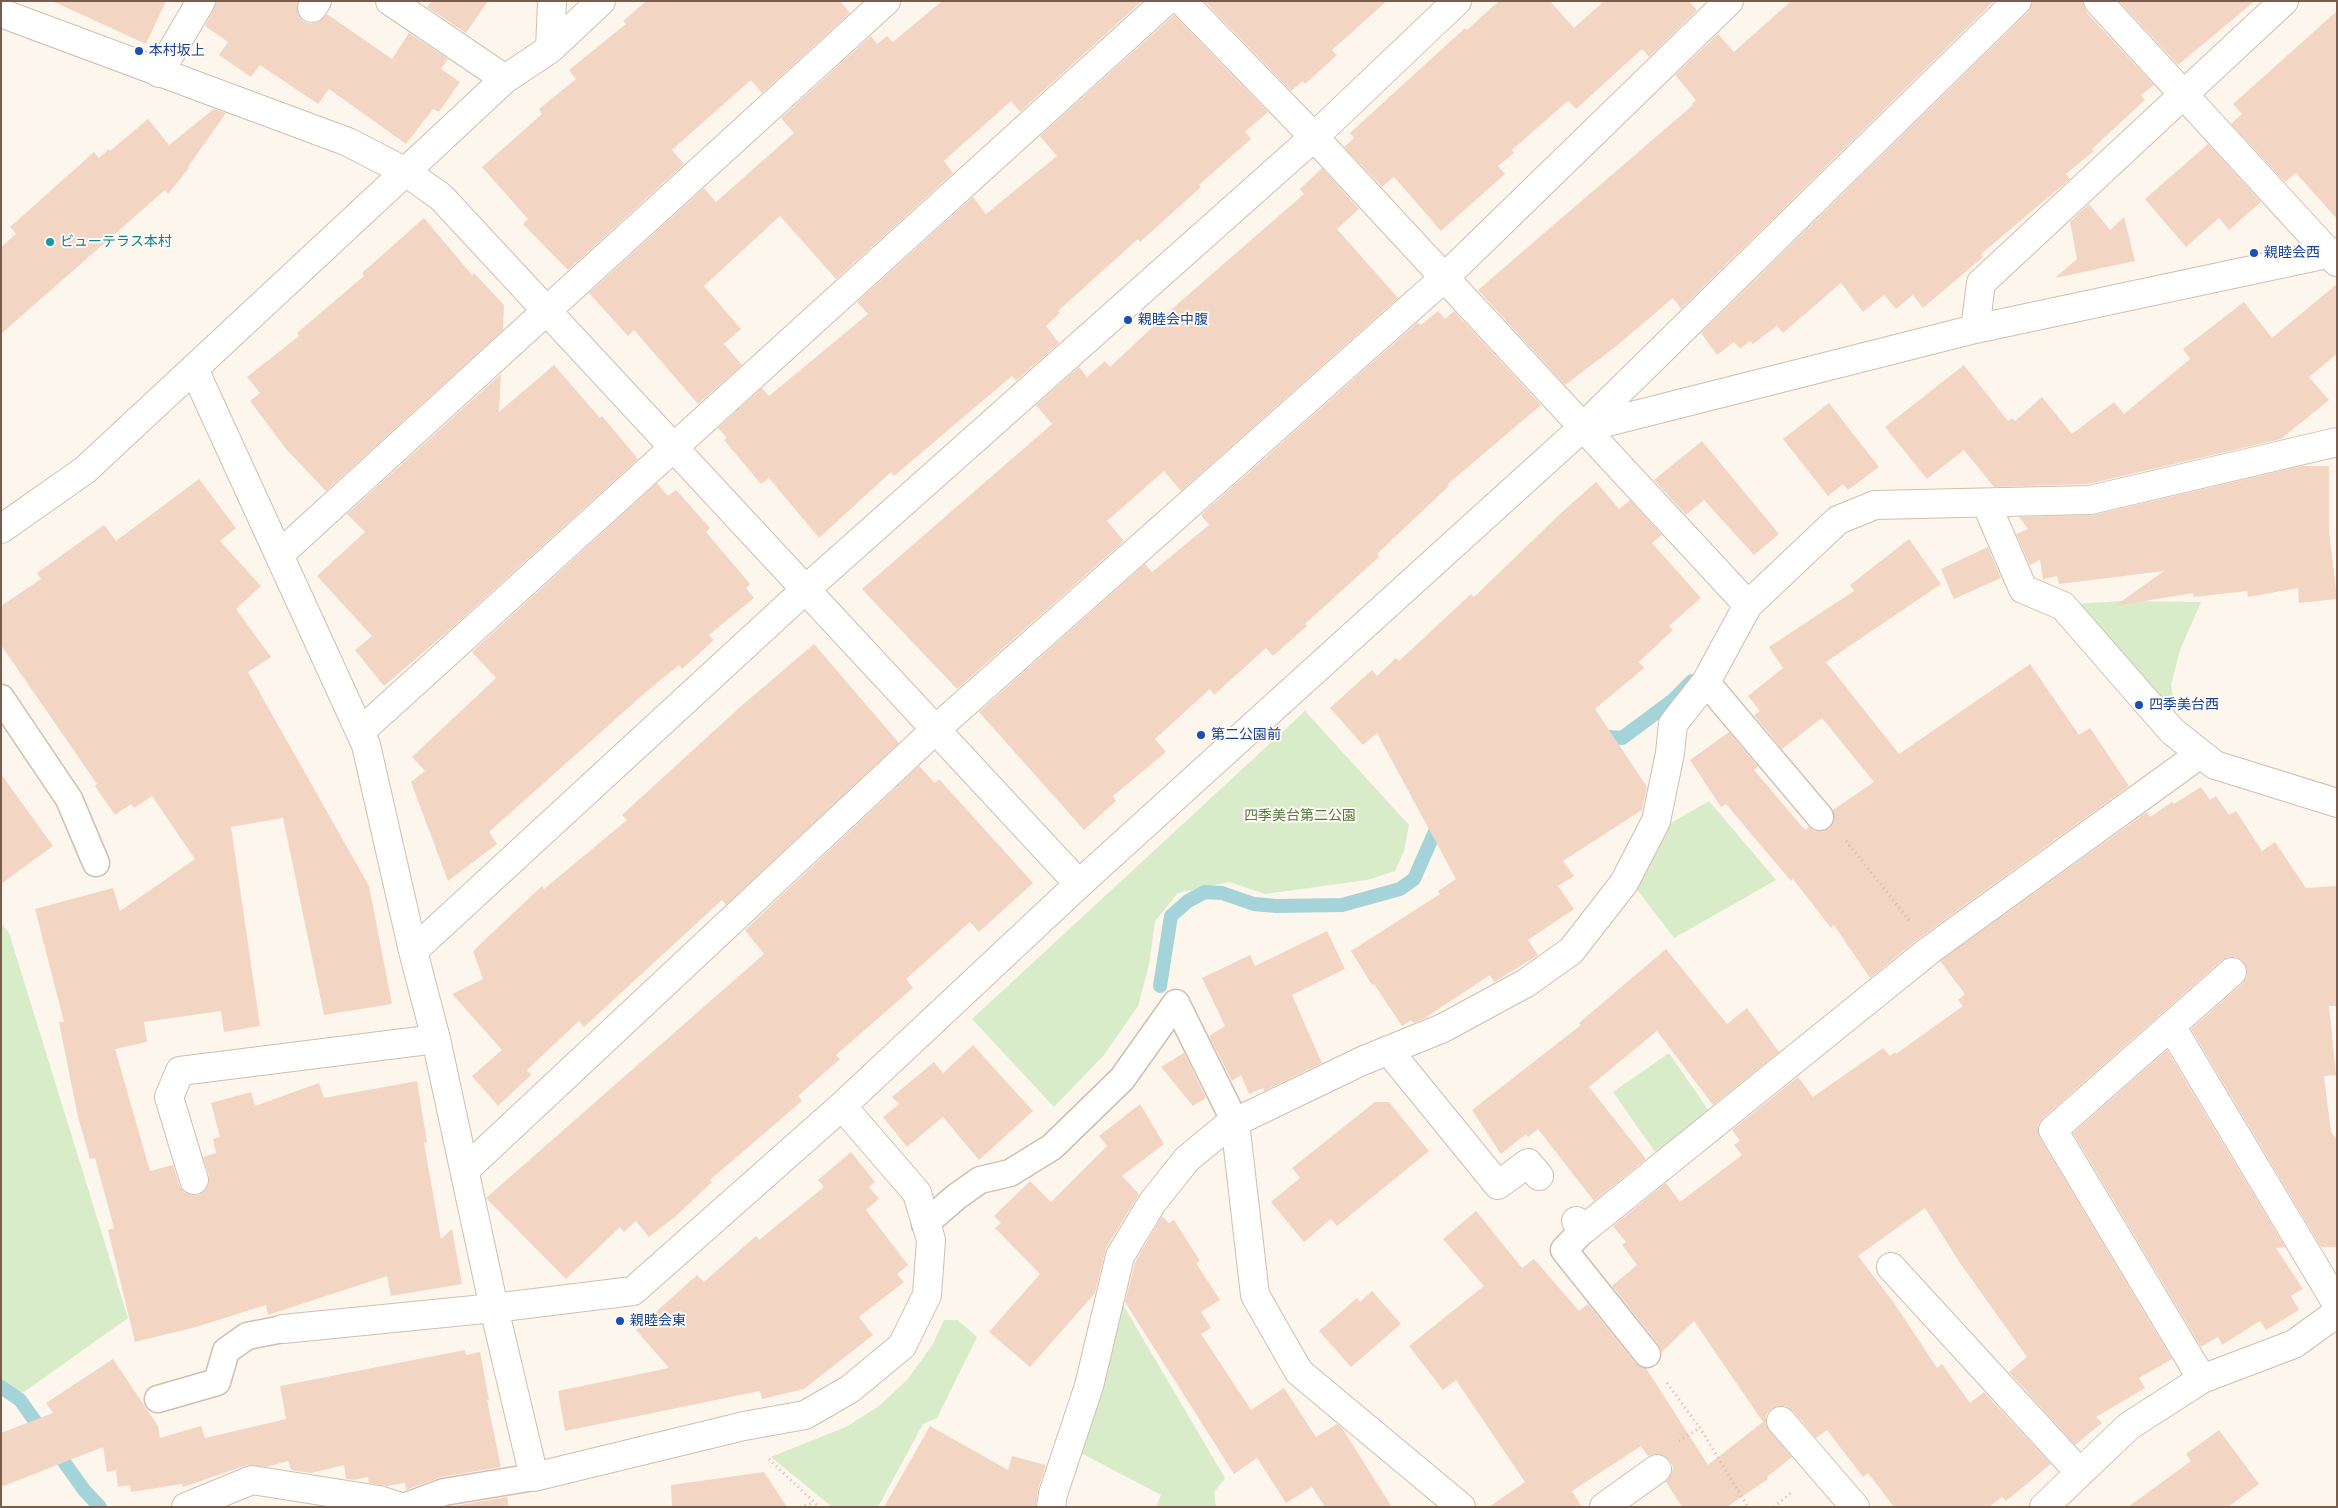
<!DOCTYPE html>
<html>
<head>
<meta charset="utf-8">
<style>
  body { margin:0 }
  #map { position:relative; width:2338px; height:1508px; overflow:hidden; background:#fdf6ec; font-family:"Sofia Sans Condensed",sans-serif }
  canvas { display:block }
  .frame { position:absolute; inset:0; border:2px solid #7a5c4d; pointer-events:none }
</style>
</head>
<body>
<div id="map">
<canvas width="2338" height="1508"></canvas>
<div class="frame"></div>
</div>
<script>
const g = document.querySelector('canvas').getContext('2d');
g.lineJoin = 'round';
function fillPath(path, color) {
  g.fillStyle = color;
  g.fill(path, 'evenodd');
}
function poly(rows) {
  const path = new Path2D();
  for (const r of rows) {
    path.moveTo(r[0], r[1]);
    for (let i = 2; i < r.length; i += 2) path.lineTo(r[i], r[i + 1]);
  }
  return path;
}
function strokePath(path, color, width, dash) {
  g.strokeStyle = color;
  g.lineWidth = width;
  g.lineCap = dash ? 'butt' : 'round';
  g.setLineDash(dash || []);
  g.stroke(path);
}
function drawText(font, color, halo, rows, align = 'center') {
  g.font = font + ' "Sofia Sans Condensed","Noto Sans JP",sans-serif';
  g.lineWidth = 4;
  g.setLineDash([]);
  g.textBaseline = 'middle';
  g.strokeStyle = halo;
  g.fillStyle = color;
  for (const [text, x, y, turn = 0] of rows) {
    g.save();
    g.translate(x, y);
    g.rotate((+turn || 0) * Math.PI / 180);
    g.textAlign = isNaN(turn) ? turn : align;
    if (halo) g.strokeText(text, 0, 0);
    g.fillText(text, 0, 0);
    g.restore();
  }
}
fillPath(poly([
  [2122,601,2201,602,2180,650,2171,685,2176,712,2074,604],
  [1305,711,1409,825,1404,851,1395,871,1367,880,1265,894,1229,882,1178,893,1155,921,1149,965,1138,1006,1104,1055,1054,1107,972,1019],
  [1709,801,1776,880,1674,938,1635,887,1655,854,1669,824],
  [1,923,9,933,128,1318,24,1392,1,1394],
  [1669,1053,1711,1114,1655,1152,1613,1092],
  [1122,1303,1225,1478,1214,1492,1216,1506,1233,1507,1156,1507,1161,1495,1079,1452],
  [944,1320,958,1320,977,1337,937,1418,923,1424,878,1507,832,1507,771,1457,846,1427,879,1406,907,1380,933,1344]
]), '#d8ecc9');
strokePath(poly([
  [1596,736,1622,738,1672,701,1692,681],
  [1160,986,1171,916,1188,901,1205,892,1222,893,1254,904,1276,906,1342,905,1400,889,1414,879,1437,827,1442,822],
  [1,1387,20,1400,84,1490,100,1507]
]), '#a5d3da', 14);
fillPath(poly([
  [52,1,166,1,146,44],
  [217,1,298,1,298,14,303,21,311,24,318,22,327,14,392,59,409,33,448,59,441,69,460,82,439,112,433,109,406,144,329,89,318,104,260,65,251,77,219,55,228,42,205,26],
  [432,1,488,1,466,33,427,7],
  [646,1,840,1,850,13,762,93,751,80,672,150,684,164,568,270,523,224,528,219,482,167,542,114,539,109,576,79,569,70,626,24,623,21],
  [942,1,1142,1,1020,112,1011,101,944,161,953,173,836,279,780,216,704,286,741,329,724,344,742,365,698,404,634,330,628,336,589,293,704,188,716,202,794,133,781,118,871,36,877,44,887,36,893,42],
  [1204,1,1387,1,1332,50,1337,55,1305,84,1303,81,1291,91],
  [1499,1,1550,1,1574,28,1604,1,1689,1,1697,10,1649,57,1642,49,1576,109,1568,101,1512,150,1514,153,1498,166,1505,174,1441,231,1394,177,1382,187,1344,147,1354,138,1350,133,1465,28,1467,30],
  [1791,1,1994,1,1681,309,1673,298,1614,348,1565,385,1478,290,1693,105,1692,104,1696,100,1675,75,1718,34,1734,52],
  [2032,1,2083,1,2086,12,2154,85,2141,95,2145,100,2092,149,2094,151,2066,174,2070,179,1981,254,1983,257,1923,308,1913,295,1896,309,1884,295,1863,312,1841,283,1783,333,1777,326,1753,344,1750,341,1740,349,1734,342,1717,355,1701,333,2028,12],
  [2119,1,2255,1,2178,65],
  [2337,11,2337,219,2296,173,2285,182,2231,124,2242,114,2233,104],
  [1174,15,1268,112,1245,132,1251,139,1199,185,1201,187,1140,242,1138,239,1058,311,1060,313,1046,326,1059,343,1016,381,1012,376,894,476,891,472,819,538,769,478,761,484,724,440,727,438,718,428,762,388,769,396,868,314,857,302,973,197,986,214,1057,156,1040,136],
  [214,109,226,113,188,167,189,168,168,194,165,190,1,334,1,247,16,234,10,227,94,152,99,158,109,149,110,151,148,119,169,145],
  [2208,144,2261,202,2229,230,2219,218,2186,247,2145,199],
  [1322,168,1359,209,1337,229,1398,298,1181,491,1164,471,1107,521,1124,541,957,689,862,589,1052,424,1036,405,1079,367,1087,377,1105,361,1110,367,1173,308,1304,194,1300,189],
  [2089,204,2110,230,2124,217,2135,261,2055,278,2077,259,2070,222],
  [424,218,472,275,474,273,504,305,503,330,326,491,286,449,250,401,260,393,247,377,299,336,297,333,364,276,362,273],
  [2337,284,2337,354,2309,377,2329,400,2281,439,2088,484,1994,487,1964,450,1927,479,1885,427,1964,365,2008,421,2012,418,2015,421,2042,397,2072,434,2114,402,2124,414,2190,359,2183,349,2244,302,2272,338],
  [1438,311,1445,319,1454,311,1541,405,1448,484,1449,486,1377,554,1379,557,1305,624,1307,626,1273,656,1266,648,1214,695,1210,689,1155,739,1166,752,1113,796,1116,801,1084,830,979,712,1145,564,1152,572,1209,525,1201,515,1418,322,1421,325],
  [554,365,600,418,602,416,638,459,447,632,384,686,355,650,372,636,317,576,365,532,347,514,501,374,499,412],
  [1829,403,1879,467,1848,490,1843,484,1828,496,1783,439],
  [1702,441,1779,534,1754,555,1704,500,1686,515,1654,480],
  [2302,466,2329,466,2329,530,2337,599,2299,603,2298,588,2248,597,2247,591,2194,597,2193,593,2115,606,2164,571,2059,584,2057,576,2043,579,2040,560,2030,565,2016,534,2028,529,2019,517,2093,515],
  [199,479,236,528,220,541,261,586,236,609,271,657,248,672,369,886,392,1004,324,1015,283,818,231,827,260,1026,224,1032,221,1011,144,1022,147,1042,115,1049,150,1171,173,1165,179,1185,184,1192,191,1195,198,1195,206,1190,209,1183,209,1176,203,1157,216,1153,213,1139,220,1137,211,1103,251,1092,255,1106,319,1083,324,1098,417,1081,427,1142,424,1143,441,1239,452,1229,462,1284,391,1296,387,1276,268,1315,266,1305,196,1327,135,1342,108,1230,114,1228,95,1158,90,1159,78,1117,59,1022,64,1022,35,909,113,888,120,911,195,859,152,796,134,808,131,804,115,815,95,786,97,784,1,645,1,606,41,579,37,573,104,525,116,541],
  [1596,482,1619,509,1630,500,1662,535,1652,543,1701,598,1669,626,1673,630,1639,662,1644,668,1595,709,1647,787,1642,810,1563,861,1574,876,1558,886,1574,909,1528,940,1538,955,1494,982,1490,975,1425,1018,1414,1023,1411,1020,1402,1026,1374,984,1372,985,1351,951,1440,894,1438,891,1456,879,1377,733,1363,745,1330,708,1372,670,1377,676,1396,658,1399,661,1471,594,1474,597,1561,513],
  [657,483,668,496,676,490,710,528,706,532,750,584,746,588,754,598,709,635,714,640,682,669,679,665,646,692,489,832,497,844,448,881,411,782,425,771,412,757,496,678,472,652],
  [1909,539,1941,584,1826,662,1899,754,2030,664,2079,735,2090,728,2129,786,1922,936,1870,978,1834,925,1831,928,1793,879,1791,881,1726,804,1721,807,1690,760,1729,732,1758,767,1754,770,1805,830,1809,827,1814,831,1822,832,1830,828,1834,822,1833,810,1874,782,1822,718,1782,749,1754,715,1760,711,1748,696,1783,668,1769,647,1854,591,1850,585],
  [1988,547,2001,578,1954,599,1941,569],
  [814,644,899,743,726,905,722,900,584,1027,579,1021,527,1070,531,1075,498,1106,472,1076,502,1050,452,994,483,979,473,951,542,886,544,889,627,820,622,815,739,708],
  [919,766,935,783,939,779,1033,883,979,932,970,922,906,979,913,988,836,1055,840,1059,798,1096,802,1101,710,1180,712,1182,676,1216,649,1237,636,1221,624,1232,620,1227,566,1279,486,1198,764,954,745,930],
  [1,774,53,846,1,884],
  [2201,787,2210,800,2216,796,2229,815,2236,811,2262,851,2275,842,2306,888,2337,886,2337,1006,2329,1006,2336,1075,2324,1076,2331,1132,2337,1140,2337,1247,2321,1247,2191,1029,2242,984,2247,977,2247,969,2243,961,2236,957,2228,957,2222,960,2043,1118,2038,1125,2040,1138,2172,1359,2139,1378,2145,1388,2096,1417,2102,1423,2075,1445,2009,1372,2027,1357,1960,1263,1925,1208,1858,1256,1894,1303,1937,1368,1942,1364,1970,1403,1984,1392,2051,1464,2006,1501,2002,1497,1989,1507,1894,1507,1868,1473,1863,1477,1827,1430,1816,1438,1792,1410,1786,1406,1779,1406,1771,1409,1766,1415,1766,1424,1792,1457,1767,1477,1768,1479,1727,1507,1682,1507,1666,1482,1671,1475,1673,1468,1670,1460,1663,1455,1655,1454,1648,1456,1641,1446,1572,1491,1582,1507,1489,1507,1525,1482,1456,1380,1443,1390,1409,1346,1484,1286,1443,1239,1476,1211,1522,1268,1534,1259,1579,1311,1588,1304,1635,1363,1646,1368,1708,1465,1763,1422,1694,1321,1662,1352,1659,1345,1612,1286,1637,1265,1622,1245,1626,1242,1613,1226,1666,1183,1680,1202,1742,1155,1734,1145,1740,1141,1732,1130,1798,1077,1813,1097,1883,1048,1890,1056,1895,1052,1896,1054,1963,1006,1958,1000,1965,994,1940,961,2147,812,2150,817,2172,802,2174,804],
  [1327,931,1345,969,1292,995,1322,1063,1264,1091,1263,1088,1249,1094,1241,1075,1232,1081,1209,1036,1225,1026,1202,978,1250,955,1255,966],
  [1666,949,1727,1024,1747,1008,1779,1052,1713,1105,1657,1031,1589,1087,1646,1159,1594,1201,1538,1129,1528,1137,1526,1134,1501,1154,1472,1110,1581,1025,1579,1023],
  [973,1045,1033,1111,979,1160,943,1117,907,1147,883,1117,899,1104,892,1097,934,1062,943,1073],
  [2167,1050,2285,1247,2276,1248,2303,1289,2291,1296,2299,1310,2266,1330,2260,1321,2222,1345,2218,1337,2201,1347,2073,1133],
  [1184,1053,1206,1098,1193,1106,1161,1067],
  [1375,1102,1389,1102,1429,1151,1337,1226,1331,1219,1304,1242,1271,1202,1300,1178,1292,1168],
  [1140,1104,1164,1144,1122,1176,1139,1194,1106,1248,1095,1293,1030,1367,989,1332,1040,1274,995,1228,1001,1223,994,1216,1030,1181,1051,1202,1107,1146,1099,1136],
  [851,1152,875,1182,869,1187,879,1199,866,1210,908,1265,897,1274,904,1282,859,1317,873,1335,804,1389,762,1399,760,1391,565,1431,558,1391,669,1368,636,1330,697,1275,704,1282,756,1236,759,1240,824,1187,818,1180],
  [1162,1216,1169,1223,1174,1220,1200,1261,1196,1263,1220,1300,1201,1312,1211,1328,1201,1334,1251,1410,1284,1388,1316,1437,1337,1424,1342,1428,1392,1507,1325,1507,1312,1487,1286,1503,1257,1458,1234,1474,1125,1302,1135,1262],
  [1372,1291,1401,1324,1351,1367,1319,1331,1357,1298,1360,1302],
  [465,1350,466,1355,480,1352,489,1400,487,1400,501,1467,441,1477,406,1490,405,1483,387,1486,369,1483,368,1477,354,1480,346,1479,344,1465,311,1473,291,1470,288,1461,267,1467,247,1465,183,1487,182,1484,131,1492,130,1485,118,1487,116,1470,107,1472,103,1447,1,1487,1,1433,53,1413,46,1403,113,1359,158,1426,160,1438,201,1426,205,1438,286,1419,280,1386],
  [930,1426,1008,1470,1012,1456,1046,1465,1038,1489,1036,1507,884,1507],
  [2219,1430,2259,1484,2228,1507,2128,1507,2191,1461,2186,1454],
  [764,1472,787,1507,672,1507,671,1485],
  [507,1497,509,1507,447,1507,448,1507]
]), '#f3d5c3');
const service = poly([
  [1706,682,1820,817],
  [1,698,69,799,96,863],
  [925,1224,956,1197,980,1180,1010,1173,1052,1147,1122,1079,1176,1003,1235,1122],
  [1583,1230,1564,1250,1647,1354],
  [158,1399,217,1382,226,1351,247,1336,283,1329],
  [404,1507,444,1492,534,1477]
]);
const pedestrian = poly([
  [186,1507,252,1480,379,1500,401,1507]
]);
const minor = poly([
  [390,1,505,79],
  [1182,1,1314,137,1748,605],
  [2098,1,2337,262],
  [312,8,317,1],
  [550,49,552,1],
  [159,73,201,1],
  [1975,329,1981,283,2284,1],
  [194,369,366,745,413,951,436,1039,494,1308,534,1477,744,1426,805,1415,850,1389,902,1346,927,1295,931,1240,917,1193,842,1106],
  [1584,428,1975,329,2337,252],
  [1986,503,2023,589,2063,606,2172,731,2215,765,2337,803],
  [1,529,85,470,505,79,550,49,601,1],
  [280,554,886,1],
  [360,732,1166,1],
  [413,951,805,590,1314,137,1457,1],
  [2171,1026,2337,1304],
  [1388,1050,1498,1185,1528,1163,1539,1176],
  [1235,1122,1255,1295,1299,1372,1461,1507],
  [465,1170,935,730,1444,278,1729,1],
  [194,1180,169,1097,180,1071,436,1039],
  [1576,1221,1583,1230,1931,949,2200,754],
  [1891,1267,2080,1473],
  [283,1329,494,1308,633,1291,842,1106,1079,884,1582,428,2017,1],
  [2202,1379,2053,1130,2232,972],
  [1781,1421,1855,1507],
  [1051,1507,1053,1494,1089,1386,1120,1256,1152,1203,1187,1159,1227,1126,1362,1061,1443,1028,1526,983,1571,951,1624,883,1656,821,1670,753,1673,724,1706,682,1748,605,1838,520,1875,505,2090,500,2337,442],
  [1604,1507,1657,1469],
  [2044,1507,2129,1426,2202,1379,2294,1344,2337,1313]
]);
const tertiary = poly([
  [1,13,348,142,406,172,441,197,1079,884]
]);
strokePath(service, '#d1beb0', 29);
strokePath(pedestrian, '#d1beb0', 30);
strokePath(minor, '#d1beb0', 30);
strokePath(tertiary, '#d1beb0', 30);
strokePath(poly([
  [1846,841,1909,920],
  [1667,1383,1700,1428,1748,1507],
  [1679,1441,1700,1428],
  [769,1459,819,1507],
  [800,1507,813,1503],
  [1774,1507,1793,1491]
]), '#d9b8a5', 3, [1, 4]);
strokePath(service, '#fff', 26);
strokePath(pedestrian, '#fff', 28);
strokePath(minor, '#fff', 28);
strokePath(tertiary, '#fff', 28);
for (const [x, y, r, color] of [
  [139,51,5,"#1a4fb4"],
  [50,242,5,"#0f9aa8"],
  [2254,253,5,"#1a4fb4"],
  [1128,320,5,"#1a4fb4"],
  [2139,705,5,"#1a4fb4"],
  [1201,735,5,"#1a4fb4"],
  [620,1321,5,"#1a4fb4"]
]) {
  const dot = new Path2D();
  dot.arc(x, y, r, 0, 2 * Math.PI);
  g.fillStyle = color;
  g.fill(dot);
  strokePath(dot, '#fffaf3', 2);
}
drawText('14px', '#164399', '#fffaf3', [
  ["本村坂上",149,51],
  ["親睦会西",2264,253],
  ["親睦会中腹",1138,320],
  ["四季美台西",2149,705],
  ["第二公園前",1211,735],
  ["親睦会東",630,1321]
], 'left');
drawText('14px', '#0d838f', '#fffaf3', [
  ["ビューテラス本村",60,242]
], 'left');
drawText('14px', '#537a41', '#fffaf3', [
  ["四季美台第二公園",1300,816]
]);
</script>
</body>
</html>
